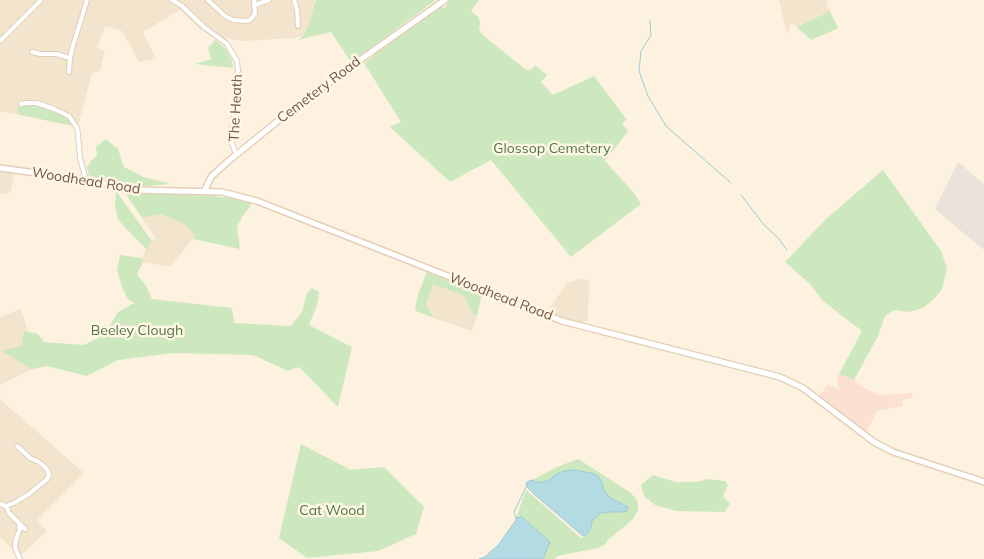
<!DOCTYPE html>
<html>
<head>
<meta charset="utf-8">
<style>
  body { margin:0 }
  canvas { display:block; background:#fcf2df }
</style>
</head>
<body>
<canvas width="984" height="559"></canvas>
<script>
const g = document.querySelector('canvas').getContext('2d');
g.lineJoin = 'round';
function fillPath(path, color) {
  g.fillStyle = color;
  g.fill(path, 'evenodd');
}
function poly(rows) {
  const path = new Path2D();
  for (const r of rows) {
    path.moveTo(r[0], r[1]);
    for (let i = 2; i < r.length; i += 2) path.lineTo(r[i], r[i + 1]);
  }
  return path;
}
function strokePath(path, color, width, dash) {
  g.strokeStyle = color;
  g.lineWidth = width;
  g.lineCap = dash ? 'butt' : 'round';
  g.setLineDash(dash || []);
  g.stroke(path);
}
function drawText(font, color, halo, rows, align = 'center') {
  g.font = font + ' Mulish,sans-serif';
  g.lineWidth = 5;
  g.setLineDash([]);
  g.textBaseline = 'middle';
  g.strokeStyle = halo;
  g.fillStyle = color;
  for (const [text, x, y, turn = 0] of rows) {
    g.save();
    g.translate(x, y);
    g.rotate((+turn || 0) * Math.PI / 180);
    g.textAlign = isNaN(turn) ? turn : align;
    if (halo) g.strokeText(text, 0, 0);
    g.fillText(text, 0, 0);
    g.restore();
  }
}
fillPath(poly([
  [0,0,314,0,315,2,309,24,303,36,293,38,244,41,211,36,199,28,180,10,143,32,156,59,139,62,122,31,105,26,97,48,105,50,100,71,92,73,79,123,46,108,28,105,17,107,20,115,0,111],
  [779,0,829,0,826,2,830,11,797,27,792,23,787,34],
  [0,164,14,166,14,176,11,191,7,194,0,193],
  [161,214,186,225,195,236,170,267,143,262,141,258,155,237,142,218],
  [581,279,589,280,588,321,581,323,547,312,567,283],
  [433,284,464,296,472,314,477,316,472,331,434,318,426,305],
  [21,309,28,332,24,332,21,346,1,351,32,369,0,385,0,317],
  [0,399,84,473,37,520,47,531,20,556,0,537]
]), '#f3e4cd');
fillPath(poly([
  [839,374,854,380,861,386,879,395,912,393,913,398,902,400,903,406,877,411,866,434,819,396,828,384,837,389,839,387,837,379]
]), '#fce1d2');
fillPath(poly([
  [958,162,984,184,984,250,935,209]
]), '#eae3db');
fillPath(poly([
  [317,0,436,0,351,62,331,32,298,40,303,36,309,24,315,2],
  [449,0,479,0,471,11,479,18,480,23,479,30,484,36,525,69,531,70,535,65,547,75,541,82,553,95,594,76,627,120,622,123,628,131,605,161,634,193,641,204,571,257,491,160,450,182,390,127,401,122,364,63,438,7,442,7,445,8],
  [830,11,838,28,832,31,811,40,797,27],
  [215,40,226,49,232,60,233,68,195,64,211,59,208,48],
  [28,105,46,108,61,115,70,121,73,126,20,115,17,107],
  [106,139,118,149,124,167,143,177,171,184,134,187,89,177,87,167,91,161,97,156,96,147],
  [883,170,941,251,947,268,942,289,934,299,923,308,909,312,894,310,885,316,878,336,854,380,839,374,862,331,823,301,810,284,785,262,826,219],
  [116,191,152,241,147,250,118,220,115,206],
  [124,191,135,193,212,196,238,199,252,204,242,217,237,227,240,249,193,239,195,236,186,225,161,214,142,218],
  [120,255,141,258,143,262,137,274,146,286,152,299,232,308,234,323,291,326,302,312,307,293,312,288,319,292,317,305,309,325,352,347,338,407,299,367,288,371,253,355,173,353,118,360,87,376,47,366,32,369,1,351,21,346,24,331,38,334,44,342,84,345,100,337,110,325,118,312,134,303,128,299,122,287,117,270],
  [427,272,482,294,477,316,472,314,464,296,433,284,426,305,434,318,416,311,415,307,419,292],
  [301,444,351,470,384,467,424,507,416,534,378,551,307,558,279,538],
  [578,459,583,462,628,491,636,498,638,503,638,510,633,519,607,541,606,544,598,548,557,556,555,559,543,559,550,543,522,517,516,518,526,490,581,538,584,538,583,536,588,533,591,528,592,521,597,516,601,513,609,512,619,512,628,507,609,497,604,491,602,482,591,473,574,470,564,471,555,475,549,480,543,482,536,482,532,480,557,467],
  [653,475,676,482,696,482,708,479,725,481,728,485,723,496,730,504,725,512,676,511,655,505,644,496,641,485]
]), '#cde8be');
const water = poly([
  [574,470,591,473,598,476,602,482,604,491,609,497,628,507,626,512,609,512,601,513,597,516,592,521,591,528,588,533,583,536,534,494,528,488,526,485,527,482,532,480,536,482,543,482,549,480,555,475,564,471,574,470],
  [522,517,549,541,550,542,543,559,479,559,485,557,499,544,516,520,516,518,522,517]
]);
fillPath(water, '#b4dbe4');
strokePath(water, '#9bcad6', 1);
strokePath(poly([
  [650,20,651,35,641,51,639,71,648,96,666,126,731,183],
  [741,195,765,226,779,239,787,250],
  [516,518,514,512,527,485]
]), '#9bcad6', 1);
const street = poly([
  [172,0,182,6,204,27,227,44,237,61,238,71,235,81,235,104,231,141,236,154],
  [208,0,225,16,233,20,245,21,250,20,255,14,254,0],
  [294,0,297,9,298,26],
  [255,5,269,0],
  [0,41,41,0],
  [32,52,40,54,56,54,70,58],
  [69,72,70,58,72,49,87,0],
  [21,104,26,103,37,103,54,109,69,116,77,128,78,134,80,158,86,180],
  [0,504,6,506,9,513,25,529],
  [6,506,14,503,29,494,46,480,49,476,48,471,45,467,39,462,30,458,17,446],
  [19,524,20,529,16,539,15,548,20,559]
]);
const secondary = poly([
  [0,168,86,180,132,190,222,192,257,201,562,321,780,377,803,388,874,442,893,452,984,482],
  [204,192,211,177,226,163,289,112,353,65,445,0]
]);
strokePath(street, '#dfcebb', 6);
strokePath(secondary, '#e4d0b9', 8);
strokePath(street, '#fff', 4);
strokePath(secondary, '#fff', 5);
drawText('14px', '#715847', '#fff6e5', [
  ["Cemetery Road",319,90,-37],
  ["The Heath",236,108,-87],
  ["Woodhead Road",86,181,9],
  ["Woodhead Road",501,297,21]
]);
drawText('14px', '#4d7840', '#fff6e5', [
  ["Glossop Cemetery",552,149],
  ["Beeley Clough",137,331],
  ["Cat Wood",332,511]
]);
</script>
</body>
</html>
